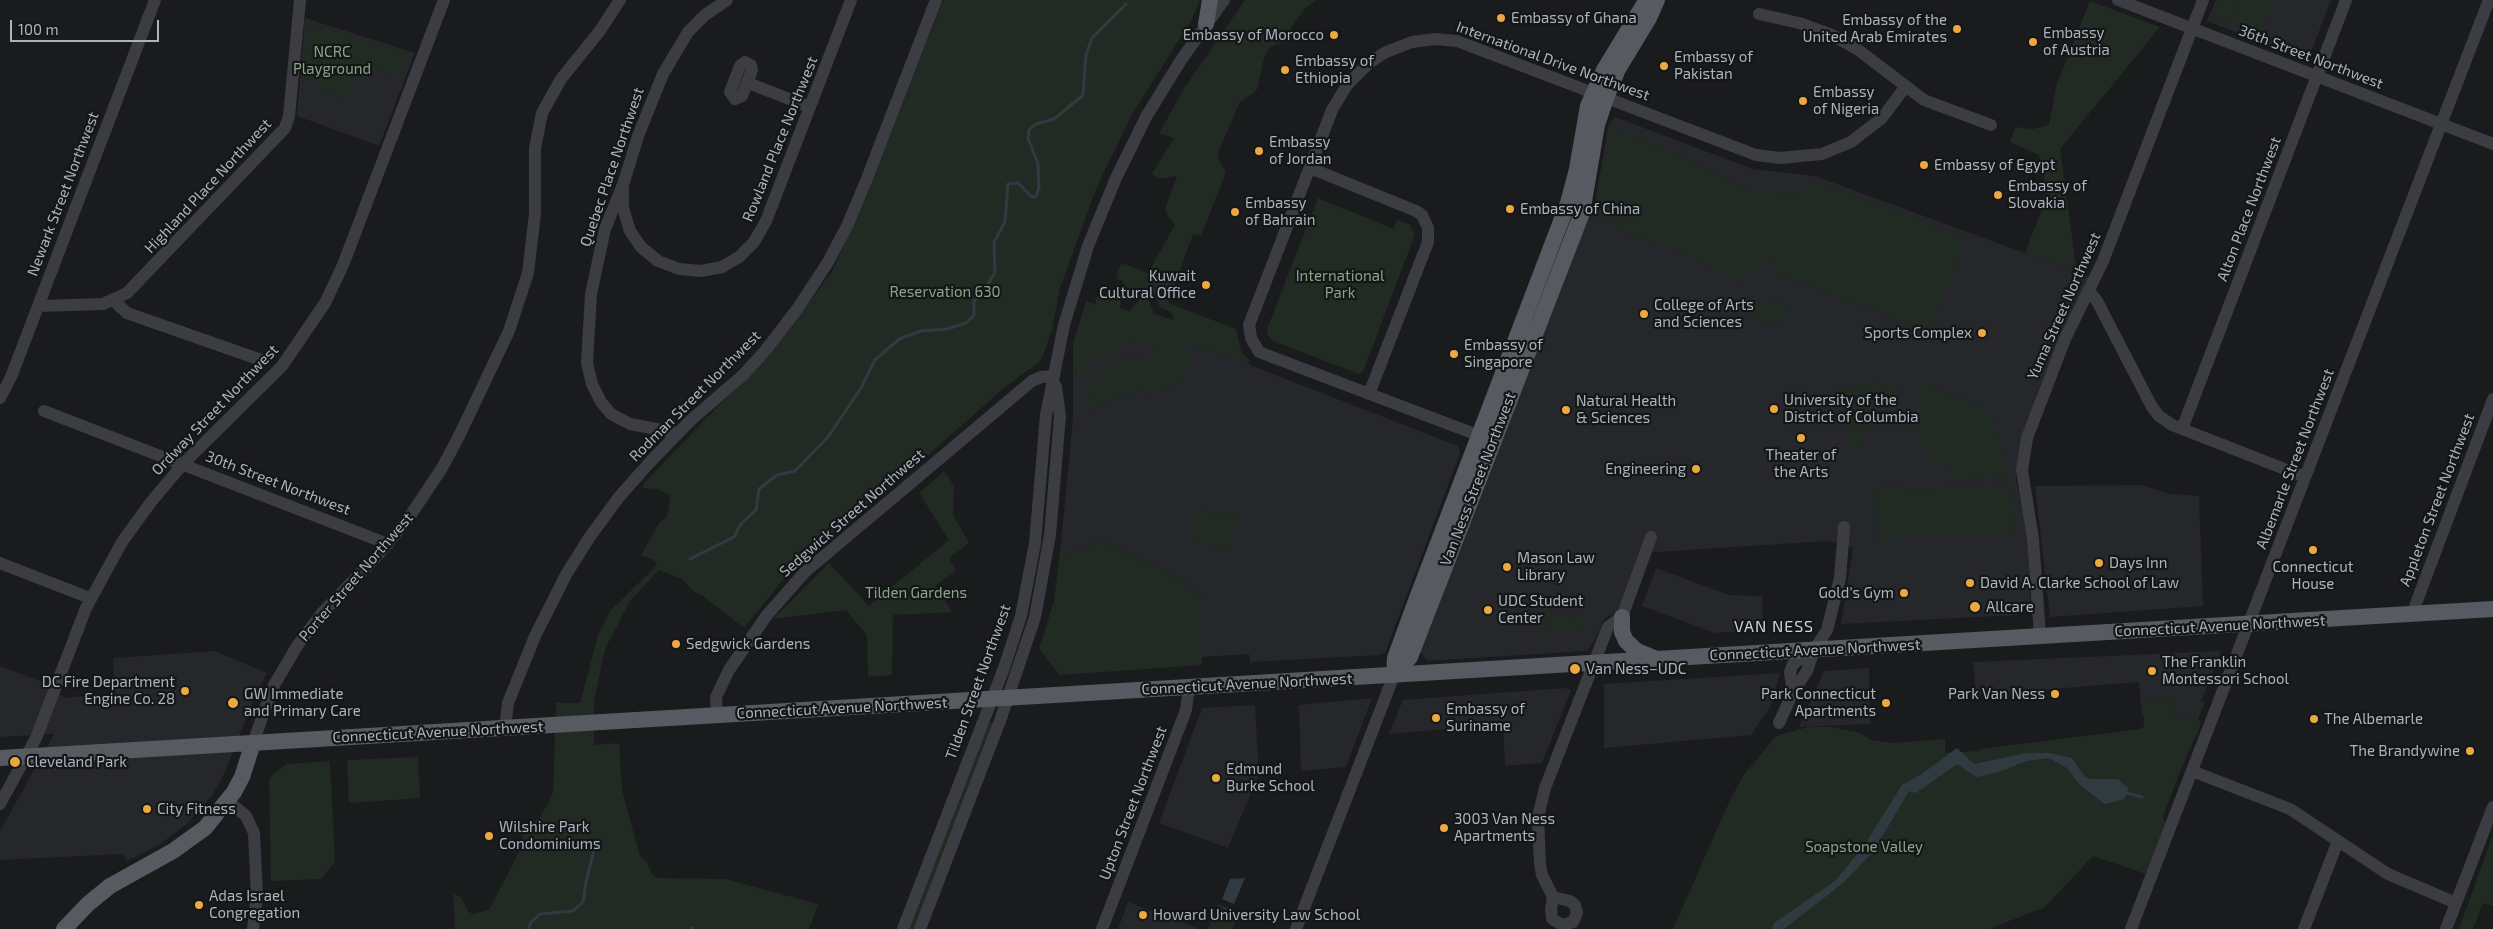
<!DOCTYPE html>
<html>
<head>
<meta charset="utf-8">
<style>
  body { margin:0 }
  #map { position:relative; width:2493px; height:929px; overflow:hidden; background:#1a1b1d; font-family:"Exo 2",sans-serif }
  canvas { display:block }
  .scale { position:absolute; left:10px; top:20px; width:149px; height:22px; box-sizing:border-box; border:2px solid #adb3bc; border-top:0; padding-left:6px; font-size:15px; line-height:18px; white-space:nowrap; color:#adb3bc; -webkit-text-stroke:4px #151618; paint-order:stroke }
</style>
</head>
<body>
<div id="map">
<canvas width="2493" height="929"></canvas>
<div class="scale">100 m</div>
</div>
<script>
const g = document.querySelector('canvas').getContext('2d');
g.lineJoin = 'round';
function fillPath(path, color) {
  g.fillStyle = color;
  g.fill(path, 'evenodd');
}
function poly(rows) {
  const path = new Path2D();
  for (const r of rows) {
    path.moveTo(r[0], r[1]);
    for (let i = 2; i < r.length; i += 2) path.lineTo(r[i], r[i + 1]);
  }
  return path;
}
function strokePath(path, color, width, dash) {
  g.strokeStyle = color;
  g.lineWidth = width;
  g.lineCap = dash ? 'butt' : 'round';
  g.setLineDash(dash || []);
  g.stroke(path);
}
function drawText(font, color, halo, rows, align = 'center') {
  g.font = font + ' "Exo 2",sans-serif';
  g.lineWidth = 4.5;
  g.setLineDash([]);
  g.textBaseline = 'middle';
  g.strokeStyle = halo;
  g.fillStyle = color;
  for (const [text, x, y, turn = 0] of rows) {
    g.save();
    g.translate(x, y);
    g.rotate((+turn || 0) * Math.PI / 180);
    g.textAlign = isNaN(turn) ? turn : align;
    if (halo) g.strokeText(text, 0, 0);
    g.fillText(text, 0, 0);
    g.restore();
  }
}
fillPath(poly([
  [2216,0,2331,0,2308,60,2207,21],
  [305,18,415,53,379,146,297,116],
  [1615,117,1753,169,1815,176,2090,277,2069,318,2041,383,2019,452,2016,479,2027,531,2031,611,2018,612,2018,615,1841,624,1853,548,1827,541,1642,553,1618,611,1604,619,1595,640,1587,651,1427,661,1420,651,1595,202,1609,123],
  [1086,301,1235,357,1244,355,1250,365,1458,446,1460,453,1385,653,1380,655,1250,662,1249,654,1202,657,1202,595,1167,571,1096,539,1079,552,1060,553,1073,419,1073,344],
  [2142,485,2171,494,2199,496,2203,606,2050,617,2035,486],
  [1656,568,1729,595,1763,596,1762,630,1715,633,1642,606],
  [215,651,267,673,255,697,224,774,212,796,188,823,159,845,127,861,123,854,0,860,0,831,54,734,0,737,0,666,48,684,64,698,115,693,113,658],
  [2221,651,2194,720,2163,712,2142,715,2139,682,1976,695,1973,662],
  [1869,668,1870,724,1799,727,1824,671],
  [1780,673,1771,705,1751,735,1604,748,1604,684],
  [1565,688,1571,690,1542,763,1505,766,1503,724,1389,734,1403,700],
  [1372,698,1346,767,1301,771,1299,705],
  [1255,705,1259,774,1228,848,1159,823,1202,708],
  [1128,902,1197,928,1197,929,1118,929]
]), '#26272a');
fillPath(poly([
  [943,0,1200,0,1191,21,1131,116,1096,189,1060,288,1052,330,1041,361,1005,387,909,472,832,533,786,576,744,628,702,595,694,592,682,579,659,570,630,601,605,649,594,702,594,745,619,743,622,790,640,856,647,862,652,875,658,878,725,879,818,904,809,929,455,929,453,894,461,897,468,911,472,914,489,910,521,848,522,823,538,820,548,804,553,793,556,703,580,703,598,635,611,610,657,565,654,560,641,555,659,523,667,516,670,502,669,495,658,489,642,488,645,482,741,382,769,356,831,273,869,190],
  [1245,0,1316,0,1304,10,1290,29,1300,37,1270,47,1264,58,1257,90,1240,102,1218,153,1219,161,1226,172,1201,236,1193,234,1168,303,1236,329,1241,351,1250,361,1244,363,1190,343,1187,352,1191,358,1184,381,1150,394,1141,390,1087,411,1090,388,1113,360,1146,358,1157,346,1134,343,1126,338,1097,360,1083,377,1077,377,1073,350,1083,311,1090,311,1095,307,1096,298,1117,291,1121,299,1120,308,1129,311,1142,297,1149,300,1154,314,1174,320,1171,312,1160,307,1152,292,1143,288,1128,295,1123,281,1116,279,1121,263,1148,273,1175,225,1168,216,1165,209,1177,176,1159,179,1152,174,1174,138,1159,133,1185,87],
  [2219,0,2237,0,2228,24,2212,18],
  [2239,0,2273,0,2259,36,2230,25],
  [2090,1,2160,27,2060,149,2077,273,2025,253,2048,194,2039,155,2010,142,2015,127,2033,129,2049,125,2057,83],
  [309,23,409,54,400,77,360,64,347,100,321,89,303,73],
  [1610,126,1756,192,1807,194,1812,180,1966,238,1931,332,1777,274,1781,261,1768,258,1744,282,1736,283,1705,263,1614,227,1594,212],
  [1318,198,1393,229,1397,220,1409,224,1415,234,1363,372,1359,374,1273,341,1268,335,1267,329],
  [1773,300,1790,306,1784,320,1769,325,1748,316,1752,306,1771,305],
  [1877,382,1880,382,1879,388,1890,382,1902,388,1873,414,1863,430,1856,459,1853,457,1844,435,1848,432,1850,422,1847,413,1847,407,1833,400,1840,385,1851,390,1859,385],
  [1927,384,1985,408,1992,414,2008,474,1965,479,1933,460,1908,422,1915,414,1917,397],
  [944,471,954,486,953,515,969,543,949,558,956,571,936,585,952,612,893,615,892,675,868,677,867,635,846,610,773,619,829,563,869,606,949,540,919,493],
  [1901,484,1902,490,2011,484,2013,532,1877,540,1874,486],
  [1207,508,1210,513,1223,518,1226,512,1240,518,1229,546,1219,550,1195,541,1194,536,1185,525,1197,512],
  [1096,539,1167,571,1202,595,1202,665,1060,675,1039,649,1054,601,1060,553,1081,551],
  [1558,612,1579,618,1588,627,1575,634,1545,634,1543,614],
  [2173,698,2174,710,2165,711,2191,719,2198,704,2204,701,2204,705,2198,719,2201,722,2200,726,2179,774,2163,817,2166,823,2146,874,2093,856,2045,907,1989,929,1673,929,1730,800,1743,776,1776,736,1808,727,1830,727,1861,733,1870,740,1893,743,1945,739,1945,753,1980,751,1982,750,1980,749,2140,729,2144,726,2143,700],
  [990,721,993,724,915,929,903,929],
  [418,757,420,798,349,803,347,760],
  [330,761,335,862,321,879,271,881,269,783,271,776,287,764],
  [2493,835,2493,906,2483,903,2473,929,2459,929],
  [1218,904,1239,912,1232,929,1208,929]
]), '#222b23');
fillPath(poly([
  [1957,748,1974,764,2027,753,2050,753,2072,758,2085,777,2090,779,2118,779,2128,788,2127,793,2124,799,2105,804,2081,786,2067,768,2049,758,2026,761,1999,772,1977,777,1957,764,1916,793,1909,791,1873,852,1843,883,1784,929,1772,929,1774,923,1835,881,1864,846,1902,785,1922,774],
  [1245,878,1234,904,1222,899,1230,879]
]), '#303b41');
strokePath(poly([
  [690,559,734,537,740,525,756,510,759,489,777,475,795,471,828,437,861,388,875,360,899,339,921,331,947,329,966,323,974,315,974,301,979,297,995,273,994,242,1005,222,1008,184,1018,183,1032,197,1036,196,1039,188,1038,164,1028,138,1029,130,1036,124,1054,119,1083,95,1086,55,1092,38,1126,4],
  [2123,792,2142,797],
  [528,929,531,922,540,914,573,911,583,902,586,882,596,842],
  [691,929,692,928]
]), '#303b41', 3);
strokePath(poly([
  [2118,0,2493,144],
  [1759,14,1799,23,1832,35,1857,49,1924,100,1991,125],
  [745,62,751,65,752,70,742,96,735,99,730,92,740,66,745,62],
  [748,83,810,107],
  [1310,168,1416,211,1422,215,1428,228,1428,242,1369,394],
  [623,189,623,208,630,231,641,247,658,261,679,269,701,271,722,267,739,257,754,242,766,221,851,0],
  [2089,291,2097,301,2152,407,2159,416,2172,425,2305,477],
  [114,301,127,313,261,360],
  [38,306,103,304,127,293,285,128,289,116,300,0],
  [0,398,11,377,155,0],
  [44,411,388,544],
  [2182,429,2346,0],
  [678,433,630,424,611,414,601,402,592,384,587,363,591,294,605,229,624,182,638,136,663,74,688,32,705,15,727,0],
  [1488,439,1259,352,1251,338,1249,325,1332,110,1347,85,1369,63,1386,52,1412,42,1435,39,1457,41,1756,155,1780,158,1822,154,1851,142,1882,118,1906,86],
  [0,563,90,598],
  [2412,614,2493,399],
  [2040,636,2033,539,2022,470,2027,438,2065,339,2103,261,2203,0],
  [1793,692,1790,672,1793,664,1814,650],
  [717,715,716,697,729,670,767,615,805,572,1032,381,1041,377,1054,376],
  [1779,723,1793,692,1807,671,1814,650,1827,630,1840,578,1844,527],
  [505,728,508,703,535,636,567,573,589,538,619,497,651,461,691,420,743,375,765,351,798,308,828,262,847,226,866,181,936,0],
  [253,743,273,687,297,646,322,613,378,555,408,519,442,468,459,436,509,331,528,273,535,214,535,148,542,113,561,79,599,32,620,0],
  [2192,771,2290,809,2388,874,2456,903],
  [229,802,246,816,254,833,257,896,253,929],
  [0,804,36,738,86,608,122,542,151,502,183,464,282,366,325,303,343,265,444,0],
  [1553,897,1551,909,1552,919,1563,925,1573,922,1577,913,1575,905,1570,901,1553,897,1542,875,1540,864,1538,817,1545,788,1608,627,1622,617,1651,537],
  [903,929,1004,668,1021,616,1035,543,1046,415,1064,325,1088,246,1116,178,1146,117,1181,60,1224,0],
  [920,929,1001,718,1035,617,1050,535,1060,416,1056,386],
  [1102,929,1186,710,1189,687],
  [1296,929,1394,675],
  [2131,929,2489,0],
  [2304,929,2338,841],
  [2446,929,2493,807]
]), '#3c3d42', 12);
strokePath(poly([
  [1206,24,1210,0],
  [1622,617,1622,632,1626,641,1637,651,1654,658],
  [1394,675,1410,657,1582,213,1597,125,1606,98,1618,69,1649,18,1657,0],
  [1394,675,1395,658,1417,598,1568,203,1577,169,1588,106,1604,70,1643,6],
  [0,758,2493,609],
  [64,929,88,904,110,886,173,851,205,828,234,792,242,777,253,743]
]), '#585a61', 16);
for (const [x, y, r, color] of [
  [1501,18,5,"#eda842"],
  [1957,29,5,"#eda842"],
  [1334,35,5,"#eda842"],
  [2033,42,5,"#eda842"],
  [1664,66,5,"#eda842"],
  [1285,70,5,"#eda842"],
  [1803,101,5,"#eda842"],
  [1259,151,5,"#eda842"],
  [1924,165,5,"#eda842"],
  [1998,195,5,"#eda842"],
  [1510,209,5,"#eda842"],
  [1235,212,5,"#eda842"],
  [1206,285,5,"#eda842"],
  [1644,314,5,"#eda842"],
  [1982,333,5,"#eda842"],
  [1454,354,5,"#eda842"],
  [1774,409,5,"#eda842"],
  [1566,410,5,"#eda842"],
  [1801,438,5,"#eda842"],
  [1696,469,5,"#eda842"],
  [2313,550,5,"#eda842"],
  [2099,563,5,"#eda842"],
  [1507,567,5,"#eda842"],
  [1970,583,5,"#eda842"],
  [1904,593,5,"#eda842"],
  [1975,607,6,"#eda842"],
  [1488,610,5,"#eda842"],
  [676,644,5,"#eda842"],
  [1575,669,6,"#eda842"],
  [2152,671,5,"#eda842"],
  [185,691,5,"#eda842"],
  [2055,694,5,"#eda842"],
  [233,703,6,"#eda842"],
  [1886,703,5,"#eda842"],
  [1436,718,5,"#eda842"],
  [2314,719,5,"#eda842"],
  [2470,751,5,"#eda842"],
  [15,762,6,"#eda842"],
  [1216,778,5,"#eda842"],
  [147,809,5,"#eda842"],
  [1444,828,5,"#eda842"],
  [489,836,5,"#eda842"],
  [199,905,5,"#eda842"],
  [1143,915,5,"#eda842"]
]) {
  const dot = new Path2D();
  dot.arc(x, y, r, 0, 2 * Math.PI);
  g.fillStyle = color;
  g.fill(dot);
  strokePath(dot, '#151618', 2);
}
drawText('15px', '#adb3bc', '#151618', [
  ["Embassy of Ghana",1511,18],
  ["Embassy of the",1947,20,"right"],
  ["United Arab Emirates",1947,37,"right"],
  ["Embassy",2043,33],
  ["of Austria",2043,50],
  ["Embassy of Morocco",1324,35,"right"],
  ["Embassy of",1674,57],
  ["Pakistan",1674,74],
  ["Embassy of",1295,61],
  ["Ethiopia",1295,78],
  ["Embassy",1813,92],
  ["of Nigeria",1813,109],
  ["Embassy",1269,142],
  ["of Jordan",1269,159],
  ["Embassy of Egypt",1934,165],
  ["Embassy of",2008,186],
  ["Slovakia",2008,203],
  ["Embassy",1245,203],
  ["of Bahrain",1245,220],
  ["Embassy of China",1520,209],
  ["Kuwait",1196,276,"right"],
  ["Cultural Office",1196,293,"right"],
  ["College of Arts",1654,305],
  ["and Sciences",1654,322],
  ["Sports Complex",1972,333,"right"],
  ["Embassy of",1464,345],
  ["Singapore",1464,362],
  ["University of the",1784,400],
  ["District of Columbia",1784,417],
  ["Natural Health",1576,401],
  ["& Sciences",1576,418],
  ["Theater of",1801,455,"center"],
  ["the Arts",1801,472,"center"],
  ["Engineering",1686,469,"right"],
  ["Mason Law",1517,558],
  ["Library",1517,575],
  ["Days Inn",2109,563],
  ["Connecticut",2313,567,"center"],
  ["House",2313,584,"center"],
  ["David A. Clarke School of Law",1980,583],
  ["Gold's Gym",1894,593,"right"],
  ["UDC Student",1498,601],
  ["Center",1498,618],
  ["Allcare",1986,607],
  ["Sedgwick Gardens",686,644],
  ["The Franklin",2162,662],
  ["Montessori School",2162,679],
  ["Van Ness–UDC",1586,669],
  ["DC Fire Department",175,682,"right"],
  ["Engine Co. 28",175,699,"right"],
  ["GW Immediate",244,694],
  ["and Primary Care",244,711],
  ["Park Connecticut",1876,694,"right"],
  ["Apartments",1876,711,"right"],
  ["Park Van Ness",2045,694,"right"],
  ["Embassy of",1446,709],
  ["Suriname",1446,726],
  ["The Albemarle",2324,719],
  ["The Brandywine",2460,751,"right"],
  ["Cleveland Park",26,762],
  ["Edmund",1226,769],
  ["Burke School",1226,786],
  ["City Fitness",157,809],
  ["3003 Van Ness",1454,819],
  ["Apartments",1454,836],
  ["Wilshire Park",499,827],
  ["Condominiums",499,844],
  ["Adas Israel",209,896],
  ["Congregation",209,913],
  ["Howard University Law School",1153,915]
], 'left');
drawText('15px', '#86a685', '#151618', [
  ["NCRC",332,52],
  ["Playground",332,69],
  ["International",1340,276],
  ["Park",1340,293],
  ["Reservation 630",945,292],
  ["Tilden Gardens",916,593],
  ["Soapstone Valley",1864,847]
]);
drawText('15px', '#adb3bc', '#151618', [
  ["36th Street Northwest",2311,57,21],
  ["International Drive Northwest",1553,61,20],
  ["Rowland Place Northwest",780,139,-68],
  ["Quebec Place Northwest",612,167,-71],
  ["Highland Place Northwest",208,186,-47],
  ["Newark Street Northwest",63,194,-69],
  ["Alton Place Northwest",2249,209,-69],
  ["Yuma Street Northwest",2064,306,-66],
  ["Rodman Street Northwest",695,396,-45],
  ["Ordway Street Northwest",215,410,-46],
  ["Albemarle Street Northwest",2295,459,-69],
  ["Van Ness Street Northwest",1478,479,-69],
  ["30th Street Northwest",278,483,21],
  ["Appleton Street Northwest",2437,500,-69],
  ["Sedgwick Street Northwest",852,513,-41],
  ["Porter Street Northwest",356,577,-49],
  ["Connecticut Avenue Northwest",2220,626,-3],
  ["Connecticut Avenue Northwest",1815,650,-3],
  ["Tilden Street Northwest",978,682,-70],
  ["Connecticut Avenue Northwest",1247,684,-3],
  ["Connecticut Avenue Northwest",842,708,-3],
  ["Connecticut Avenue Northwest",438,732,-3],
  ["Upton Street Northwest",1133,803,-69]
]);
g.letterSpacing = '1px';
drawText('16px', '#ced2d8', '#151618', [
  ["VAN NESS",1774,627]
]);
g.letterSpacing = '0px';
</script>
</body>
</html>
